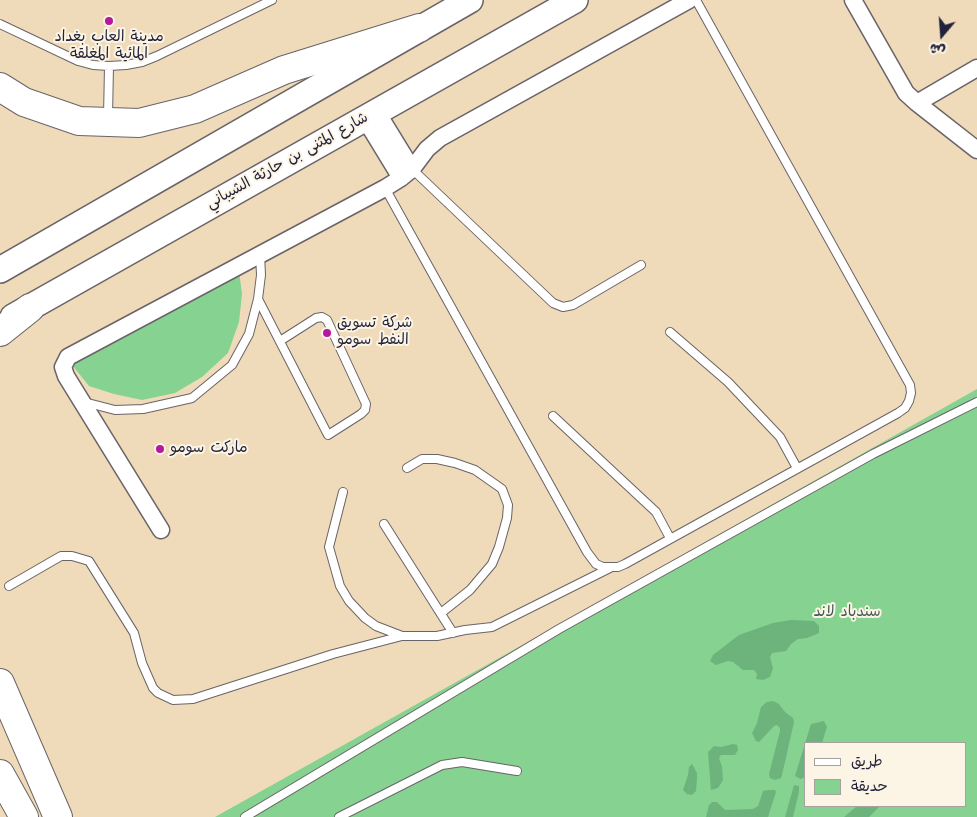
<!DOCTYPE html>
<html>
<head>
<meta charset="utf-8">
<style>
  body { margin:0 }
  #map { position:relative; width:977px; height:817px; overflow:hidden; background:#efdbb9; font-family:Kalam,"Playpen Sans Arabic",sans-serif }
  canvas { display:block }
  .legend { position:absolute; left:804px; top:742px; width:162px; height:65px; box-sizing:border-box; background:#fcf5e5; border:1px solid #a5a1a1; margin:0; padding:6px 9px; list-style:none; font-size:15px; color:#22223b }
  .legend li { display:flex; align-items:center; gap:10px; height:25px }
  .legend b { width:25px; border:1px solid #a5a1a1 }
  .north { position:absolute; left:917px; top:10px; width:50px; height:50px; -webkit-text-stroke:4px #fcf5e5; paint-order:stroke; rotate:198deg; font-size:14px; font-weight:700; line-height:20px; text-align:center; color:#22223b }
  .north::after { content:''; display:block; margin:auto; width:18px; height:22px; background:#22223b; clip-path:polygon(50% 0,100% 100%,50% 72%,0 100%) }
</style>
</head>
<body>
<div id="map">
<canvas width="977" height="817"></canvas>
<ul class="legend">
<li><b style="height:6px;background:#fff"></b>طريق</li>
<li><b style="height:14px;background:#85d291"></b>حديقة</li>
</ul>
<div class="north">ش</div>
</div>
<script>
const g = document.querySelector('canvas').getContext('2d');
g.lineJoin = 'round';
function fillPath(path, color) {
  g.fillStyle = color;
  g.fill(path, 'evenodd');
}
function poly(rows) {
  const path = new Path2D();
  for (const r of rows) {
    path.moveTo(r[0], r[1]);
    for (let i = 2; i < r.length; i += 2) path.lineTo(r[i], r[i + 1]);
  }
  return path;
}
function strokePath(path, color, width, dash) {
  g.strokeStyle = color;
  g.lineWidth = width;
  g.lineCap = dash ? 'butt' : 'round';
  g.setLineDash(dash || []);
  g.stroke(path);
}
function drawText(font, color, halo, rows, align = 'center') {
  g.font = font + ' Kalam,"Playpen Sans Arabic",sans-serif';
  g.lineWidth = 4;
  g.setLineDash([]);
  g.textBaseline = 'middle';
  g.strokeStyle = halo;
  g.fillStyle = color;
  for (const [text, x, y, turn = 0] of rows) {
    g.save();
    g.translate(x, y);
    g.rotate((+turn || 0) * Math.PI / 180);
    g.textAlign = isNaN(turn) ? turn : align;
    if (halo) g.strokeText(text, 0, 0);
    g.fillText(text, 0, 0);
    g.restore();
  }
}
fillPath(poly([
  [239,271,242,294,239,322,228,353,202,377,175,393,142,400,114,394,89,386,72,365],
  [977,389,977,817,215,817,592,606],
  [806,743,966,743,966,806,806,806]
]), '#85d291');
fillPath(poly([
  [791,620,814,621,819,626,819,633,807,638,798,639,791,644,786,651,772,653,770,657,773,668,770,677,763,680,756,679,757,674,754,670,743,670,733,662,728,661,716,665,710,661,713,655,739,635,773,623],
  [773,701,779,704,785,712,793,718,794,722,782,775,781,778,775,780,770,778,769,774,780,731,780,728,777,725,774,726,759,742,756,741,752,733,757,723,761,707,767,702],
  [824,721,827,727,822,743,806,743,806,776,801,779,795,776,811,724],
  [733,744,737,745,738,750,735,755,721,755,719,758,722,767,723,780,718,788,711,790,708,752,714,746,721,747],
  [692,764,697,773,697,779,696,791,692,795,687,794,683,790,688,775,689,767],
  [794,785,799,786,799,792,793,817,785,817],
  [768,790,775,790,776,792,768,817,706,817,709,805,712,802,717,802,725,810,753,809,758,806,763,791],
  [857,806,880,806,869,817,844,817]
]), '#6cb47b');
const service = poly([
  [0,24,78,61,93,65,109,66,126,65,142,62,157,56,272,0],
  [108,117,109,66],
  [412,169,553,303,563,307,573,305,641,265],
  [385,188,587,552,596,564,603,567,618,567,625,564,898,413,905,408,909,401,911,393,910,385,696,0],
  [258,299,328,435,361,414,365,410,366,404,327,320,322,317,316,318,280,341],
  [670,332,728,382,780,437,797,468],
  [84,402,115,410,143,409,192,398,232,365,249,334,258,299,261,275,260,254],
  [553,416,656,512,670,538],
  [407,468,422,459,437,459,455,463,475,470,502,489,508,505,507,518,499,547,492,564,470,590,441,613],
  [343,492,329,547,340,586,349,601,365,618,376,626,402,636,437,636,465,630,492,627,610,568],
  [384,524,453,633],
  [9,586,61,556,72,556,89,561,134,633,142,663,153,688,158,693,173,700,193,699,333,654,402,636],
  [245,817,559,629,873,454,977,402],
  [339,817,442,765,462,762,517,771]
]);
const minor = poly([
  [853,0,906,93,917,103,977,150],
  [917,103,977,68],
  [377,112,412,169],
  [365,119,401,178],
  [161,530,66,376,63,367,68,357,385,188,401,178,412,169,427,149,440,138,689,0]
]);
const primary = poly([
  [0,270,470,0],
  [13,317,575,0]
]);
const motorway = poly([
  [0,87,24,102,79,121,139,123,195,109,284,70,419,28],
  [0,332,30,308],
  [0,683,58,817],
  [0,774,24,817]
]);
strokePath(service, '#6a6367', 10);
strokePath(minor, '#6a6367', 19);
strokePath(primary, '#6a6367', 28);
strokePath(motorway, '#6a6367', 30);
strokePath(service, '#fff', 8);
strokePath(minor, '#fff', 16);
strokePath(primary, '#fff', 25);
strokePath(motorway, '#fff', 28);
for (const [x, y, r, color] of [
  [109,21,5,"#b5179e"],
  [327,333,5,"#b5179e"],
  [160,449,5,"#b5179e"]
]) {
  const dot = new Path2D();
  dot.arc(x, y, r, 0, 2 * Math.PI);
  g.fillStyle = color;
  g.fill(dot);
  strokePath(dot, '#fcf5e5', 2);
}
drawText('15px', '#22223b', '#fcf5e5', [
  ["مدينة العاب بغداد",109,38,"center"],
  ["المائية المغلقة",109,55,"center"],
  ["شركة تسويق",337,324],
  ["النفط سومو",337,341],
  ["ماركت سومو",170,449]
], 'left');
drawText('15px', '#22223b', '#fcf5e5', [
  ["شارع المثنى بن حارثة الشيباني",288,162,-29]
]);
drawText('15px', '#405755', '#fcf5e5', [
  ["سندباد لاند",847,613]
]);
</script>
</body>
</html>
